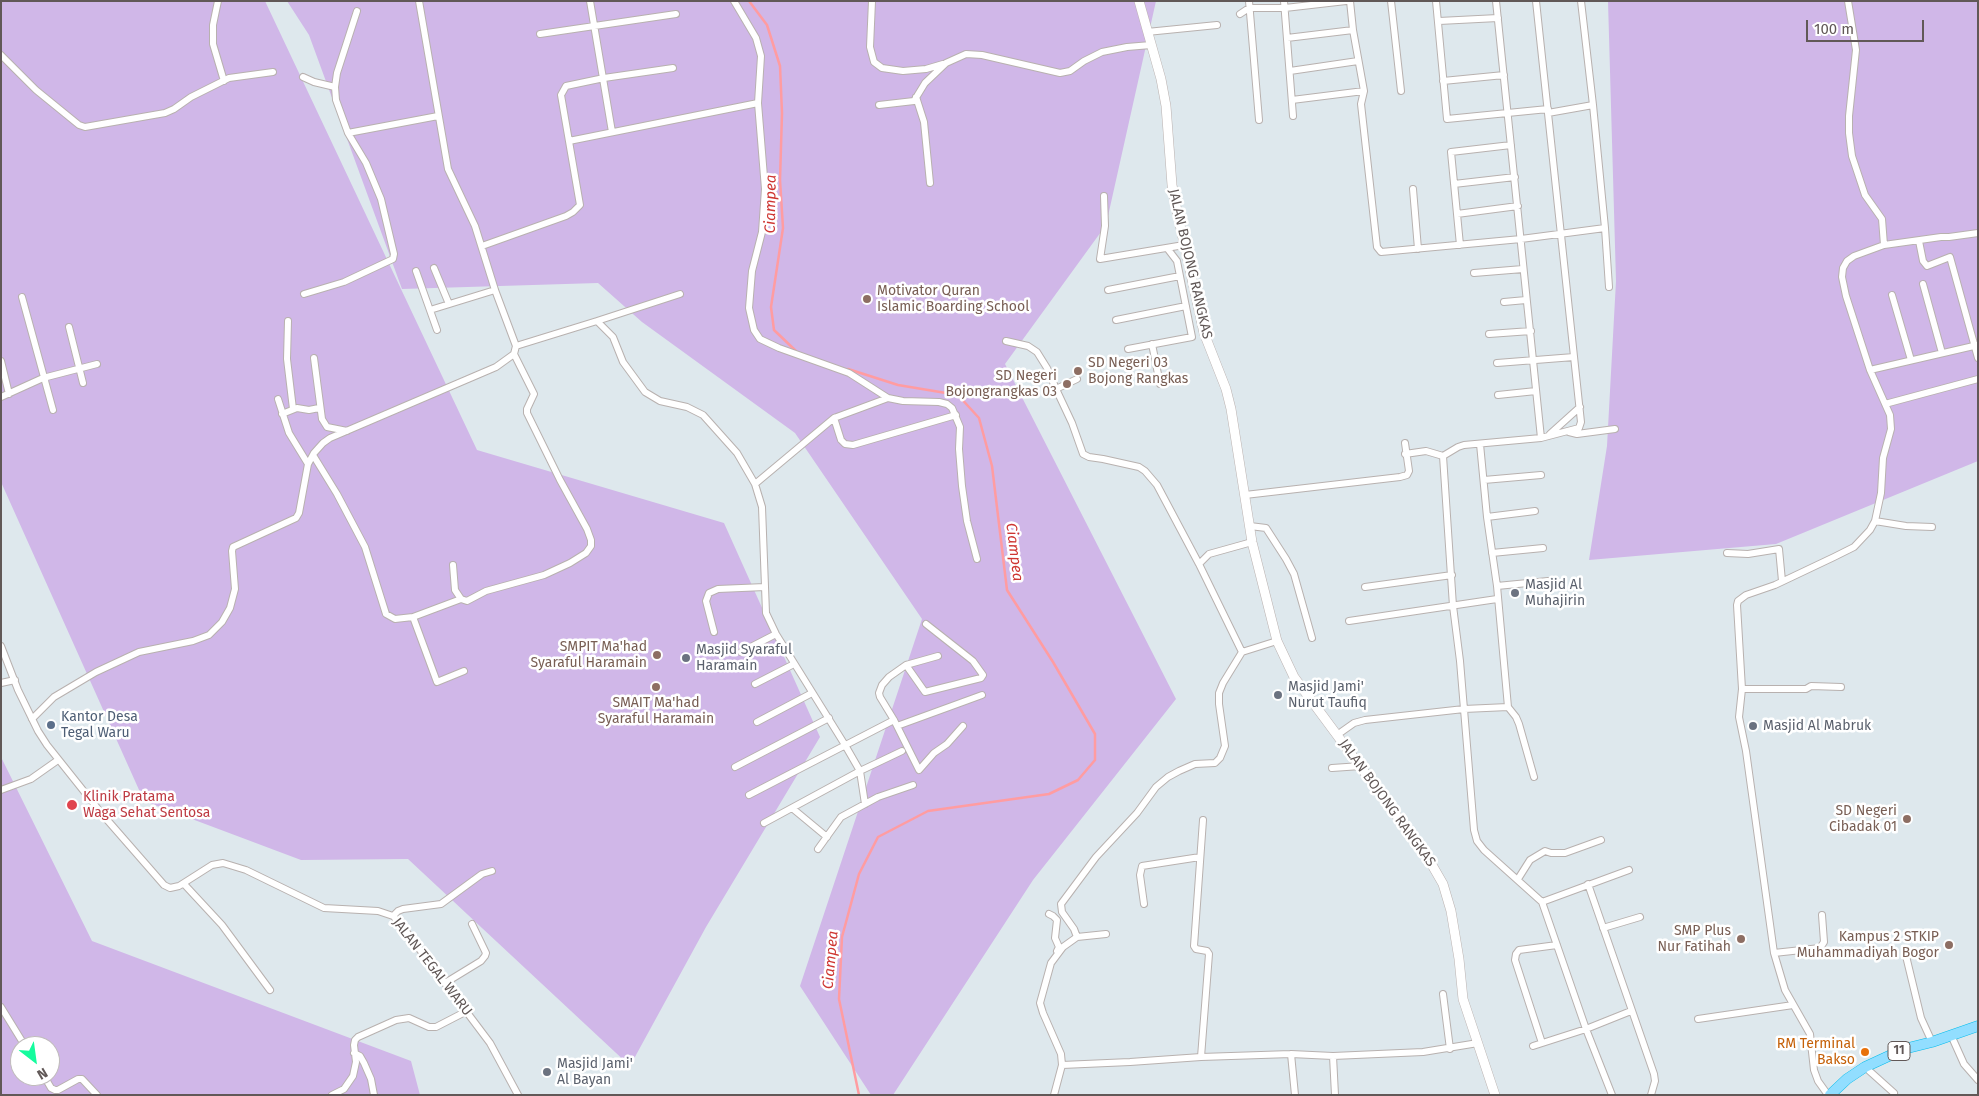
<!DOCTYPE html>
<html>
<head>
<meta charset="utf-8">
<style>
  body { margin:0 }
  #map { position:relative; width:1979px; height:1096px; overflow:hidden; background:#dee8ed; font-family:"Fira Sans",sans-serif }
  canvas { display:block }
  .frame { position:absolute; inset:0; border:2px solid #615857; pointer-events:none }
  .north { position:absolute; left:10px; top:1036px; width:50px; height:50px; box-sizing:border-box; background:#fff; border:1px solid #c0bcbc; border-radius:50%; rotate:150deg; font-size:14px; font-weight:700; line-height:20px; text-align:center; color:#615857 }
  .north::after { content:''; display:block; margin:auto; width:18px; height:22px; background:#15fc9e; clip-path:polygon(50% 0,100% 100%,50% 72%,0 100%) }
  .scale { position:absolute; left:1806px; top:20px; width:118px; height:22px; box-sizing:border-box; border:2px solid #615857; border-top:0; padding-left:6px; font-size:15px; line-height:18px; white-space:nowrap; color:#615857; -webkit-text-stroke:4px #fff; paint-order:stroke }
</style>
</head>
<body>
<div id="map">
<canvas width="1979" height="1096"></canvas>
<div class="frame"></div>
<div class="north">N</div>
<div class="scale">100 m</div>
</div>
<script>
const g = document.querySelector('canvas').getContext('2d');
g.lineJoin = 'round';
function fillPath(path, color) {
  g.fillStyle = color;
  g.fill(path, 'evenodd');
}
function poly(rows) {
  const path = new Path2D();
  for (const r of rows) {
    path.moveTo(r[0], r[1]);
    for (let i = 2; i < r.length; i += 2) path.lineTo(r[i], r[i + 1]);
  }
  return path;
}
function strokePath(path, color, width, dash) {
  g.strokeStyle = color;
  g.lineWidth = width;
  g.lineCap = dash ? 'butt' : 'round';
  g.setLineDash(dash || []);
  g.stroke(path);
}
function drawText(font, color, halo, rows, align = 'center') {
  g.font = font + ' "Fira Sans",sans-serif';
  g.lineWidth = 5;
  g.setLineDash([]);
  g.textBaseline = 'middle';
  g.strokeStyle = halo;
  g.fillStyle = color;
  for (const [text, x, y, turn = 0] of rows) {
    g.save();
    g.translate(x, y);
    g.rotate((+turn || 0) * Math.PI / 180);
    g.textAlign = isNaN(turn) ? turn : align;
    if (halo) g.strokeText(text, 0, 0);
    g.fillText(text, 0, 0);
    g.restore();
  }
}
fillPath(poly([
  [1,1,265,1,477,450,724,523,820,737,706,927,630,1066,408,859,301,860,144,801,1,482],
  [287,1,1156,1,1106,225,1005,364,1176,699,1033,880,893,1095,871,1095,800,986,922,619,795,433,642,322,598,283,402,289,309,35],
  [1608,1,1978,1,1978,461,1776,544,1589,560,1607,446,1616,281],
  [1,757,92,941,411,1061,420,1095,1,1095],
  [20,1046,50,1046,50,1076,20,1076]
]), '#d0b7e8');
strokePath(poly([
  [749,1,767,25,780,66,782,113,780,180,783,228,771,307,774,330,796,351],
  [848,369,898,385,958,395,979,418,992,466,1007,590,1053,662,1095,734,1095,760,1078,780,1049,794,928,811,878,837,859,874,842,937,839,999,859,1095]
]), '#ff9ca1', 2.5);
const minor = poly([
  [218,1,213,25,213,44,224,81],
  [590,1,612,132],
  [734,1,756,38,761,56,758,103,765,189,762,232,752,271,749,308,754,330,760,339,779,348,849,373,888,398,903,401,939,402,947,404,952,408,960,427,959,449,962,486,967,521,977,559],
  [872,1,870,47,874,62,882,68,903,71,926,69,943,64],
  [1249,1,1259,120],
  [1284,1,1293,116],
  [1350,1,1353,30,1364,91,1361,104,1377,247,1381,252,1521,239,1605,228,1593,105,1581,1],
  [1391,1,1401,91],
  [1436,1,1447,119,1548,109],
  [1496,1,1541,438],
  [1536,1,1581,422,1579,428,1541,438,1464,445,1458,447,1443,456,1453,606,1460,661,1474,830,1477,841,1484,850,1542,902,1586,1029,1612,1095],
  [357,11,337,73,335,87,336,100,348,133,438,116],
  [1240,14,1249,8,1285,8,1346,1],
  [1439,21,1498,18],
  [1147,32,1217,25],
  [540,34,676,14],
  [1287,38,1353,30],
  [1,55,36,90,79,125,85,127,165,113,174,109,191,97,229,78,273,72],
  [1290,71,1358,61],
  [303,77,314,82,335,87],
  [1443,81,1504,75],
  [916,97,924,122,930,183],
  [1292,100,1364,91],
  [879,105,914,101,925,83,946,63,966,54,982,55,1060,73,1070,71,1084,61,1102,52,1127,47,1151,45],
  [1548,113,1593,105],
  [569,141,758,103],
  [1454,184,1515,177],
  [1413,189,1418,249],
  [1104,196,1105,226,1100,259,1184,245],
  [1457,214,1518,206],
  [1605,228,1609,287],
  [1919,241,1923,261,1927,266,1950,257,1978,358],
  [1460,245,1451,152,1511,145],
  [1884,245,1941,237,1949,237,1978,233],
  [482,246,566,216,573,212,580,205,561,95,566,86,604,78,673,68],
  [434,268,449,304],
  [416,271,437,330],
  [1474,273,1523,269],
  [1923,284,1942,353],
  [1108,290,1180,276],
  [304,294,344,282,393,259,394,254,381,199,366,163,348,133],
  [1892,295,1911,360],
  [22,297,53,410],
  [1504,302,1526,300],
  [430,310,495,290],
  [1116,320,1186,306],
  [288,321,287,359,293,409],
  [597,321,680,294],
  [69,327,83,383],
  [1489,334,1531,331],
  [1006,341,1028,346,1037,352,1047,368,1056,389],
  [1152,344,1160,384],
  [516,346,597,321,613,337,623,362,645,392,660,401,687,407,703,415,737,453,755,484,762,507,766,613,776,634,845,745,860,771,865,804],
  [1128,349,1192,337,1177,261,1167,248],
  [314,358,322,419,327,427,347,431],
  [1,361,9,394],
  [1497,363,1574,357],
  [1870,370,1978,345],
  [1077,379,1056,389,1072,423,1083,454,1089,457,1103,459,1139,467,1145,471,1157,485,1199,564,1242,652],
  [1498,395,1536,391],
  [1,397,43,378,97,364],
  [888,398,834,418,841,440,845,444,853,445,956,415],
  [278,399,289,433,308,464],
  [1885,404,1978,379],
  [282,414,297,408,309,410,319,408],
  [1569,432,1577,434,1615,429],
  [1550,434,1580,407],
  [1405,454,1426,451,1443,456],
  [313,455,337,494,365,547,386,614,395,619,413,617],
  [1484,480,1541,475],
  [755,484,834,418],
  [1245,495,1400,477,1407,475,1409,471,1405,443],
  [1487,517,1535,511],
  [1875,521,1906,526,1932,527],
  [1250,526,1266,528,1286,559,1294,574,1312,638],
  [1492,553,1543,548],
  [1727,553,1748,554,1779,549,1782,581],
  [1199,564,1209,554,1252,542],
  [453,565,455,590,461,599,467,601,486,591,544,575,570,563,586,553,591,546,591,540,587,529,560,480,527,413,527,409,534,394,514,354],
  [1497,586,1548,581],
  [1365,587,1452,575],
  [461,599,413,617,437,682,464,671],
  [1349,621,1497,599],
  [926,624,973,661,983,675,981,678,925,692,906,665,889,677,882,685,879,693,880,697,894,720,919,770,934,753,947,744,963,726],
  [714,632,706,601,709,593,718,589,765,587],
  [1,646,18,690,38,731,47,745,102,814,164,885,170,888,179,886,212,865,223,863,246,870,324,908,378,911,393,916,399,922,490,1043,518,1095],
  [741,652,776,634],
  [906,665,938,656],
  [1,683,15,680],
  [755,684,794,664],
  [1742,689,1806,689,1811,686,1841,687],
  [1508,707,1516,717,1519,724,1534,777],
  [32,719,54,697,96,672,139,652,193,641,209,635,222,622,230,608,235,589,232,551,233,547,296,518,299,513,308,464,314,453,323,443,330,438,496,367,514,354,516,346,495,290,475,226,448,169,419,1],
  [757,722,812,693],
  [897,726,982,695],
  [1337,735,1354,723,1365,720,1464,709,1508,707,1497,586,1487,517,1480,444],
  [735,767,829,718],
  [1332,768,1361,766],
  [1,790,31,779,58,760],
  [749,795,894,720],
  [792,808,827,837],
  [764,823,860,771,902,751],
  [818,849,841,817,878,797,913,785],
  [1518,879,1530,860,1545,851,1551,853,1565,853,1601,840],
  [184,884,222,925,270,990],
  [1588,884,1654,1074,1655,1081,1651,1095],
  [1542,902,1629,870],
  [1144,904,1140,875,1142,866,1200,857],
  [1049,914,1053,916,1057,920,1055,938,1059,947,1057,951],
  [393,916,398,911,403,909,441,904,482,874,492,871],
  [1603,928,1640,917],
  [1077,937,1106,934],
  [1774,953,1820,948,1824,942,1822,915],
  [1906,956,1921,1018,1932,1042],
  [445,983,481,961,485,956,486,953,472,924],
  [1443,994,1450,1049],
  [1,1007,25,1046],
  [1698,1019,1793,1005],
  [1951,1035,1964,1064,1978,1080],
  [1542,1043,1515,960,1516,954,1519,950,1557,945],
  [1533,1046,1586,1029,1631,1011],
  [354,1053,360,1056,364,1063,371,1079,374,1095],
  [1333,1056,1335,1095],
  [1201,1057,1209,954,1207,951,1196,949,1194,946,1203,820],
  [1062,1065,1130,1062,1201,1057,1291,1054],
  [1865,1067,1894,1093],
  [44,1076,51,1088,55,1090,58,1090,78,1079,82,1079,97,1095],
  [332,1095,344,1089,353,1076,356,1062,354,1045,355,1040,358,1037,396,1020,409,1018,429,1027,436,1027,467,1011],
  [1054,1095,1062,1065,1061,1054,1043,1013,1040,1003,1051,963,1063,947,1077,937,1074,929,1062,912,1061,904,1096,857,1137,813,1156,787,1168,777,1179,771,1195,764,1215,763,1220,758,1225,746,1219,704,1219,693,1223,683,1242,652,1277,641],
  [1295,1095,1291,1054,1333,1056,1423,1052,1478,1043],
  [1828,1095,1818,1081,1814,1070,1810,1034,1785,990,1774,953,1746,751,1739,717,1742,689,1737,605,1738,601,1746,595,1775,585,1834,557,1854,547,1870,530,1875,521,1881,493,1883,458,1891,429,1890,415,1870,370,1846,296,1842,277,1843,268,1847,261,1854,256,1884,245,1882,219,1865,195,1852,156,1849,133,1849,116,1856,50,1848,1]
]);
const secondary = poly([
  [1139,1,1161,79,1166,106,1172,185,1178,216,1204,333,1226,389,1231,409,1252,542,1277,641,1294,677,1428,858,1443,884,1451,911,1459,959,1463,999,1495,1095]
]);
const trunk = poly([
  [1830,1095,1847,1079,1865,1067,1904,1049,1932,1042,1978,1026]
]);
strokePath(minor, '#b8b1af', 8);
strokePath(secondary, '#bbb2b0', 10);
strokePath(trunk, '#00bbeb', 11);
strokePath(minor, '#fff', 6);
strokePath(secondary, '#fff', 9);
strokePath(trunk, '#92deff', 10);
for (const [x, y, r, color] of [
  [867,299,5,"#8d6e63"],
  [1078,371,5,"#8d6e63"],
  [1067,384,5,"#8d6e63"],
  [1515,593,5,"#6b7280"],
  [657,655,5,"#8d6e63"],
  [686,658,5,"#6b7280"],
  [656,687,5,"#8d6e63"],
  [1278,695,5,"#6b7280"],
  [51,725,5,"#5c6f8a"],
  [1753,726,5,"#6b7280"],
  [72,805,6,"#e0444e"],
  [1907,819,5,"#8d6e63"],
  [1741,939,5,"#8d6e63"],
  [1949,945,5,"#8d6e63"],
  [1865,1052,5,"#e8710a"],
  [547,1072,5,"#6b7280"]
]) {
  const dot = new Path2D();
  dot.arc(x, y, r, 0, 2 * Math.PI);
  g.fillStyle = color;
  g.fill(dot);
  strokePath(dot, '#fff', 2);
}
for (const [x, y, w] of [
  [1899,1051,22]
]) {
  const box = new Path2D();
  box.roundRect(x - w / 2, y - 9.5, w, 19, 4);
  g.fillStyle = '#fff';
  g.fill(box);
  strokePath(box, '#615857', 1);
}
drawText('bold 12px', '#615857', null, [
  ["11",1899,1051]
]);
drawText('14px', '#615857', '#fff', [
  ["JALAN BOJONG RANGKAS",1190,264,77],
  ["JALAN BOJONG RANGKAS",1387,803,54],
  ["JALAN TEGAL WARU",432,967,52]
]);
drawText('14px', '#785e54', '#fff', [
  ["Motivator Quran",877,291,"left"],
  ["Islamic Boarding School",877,307,"left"],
  ["SD Negeri 03",1088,363,"left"],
  ["Bojong Rangkas",1088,379,"left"],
  ["SD Negeri",1057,376],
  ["Bojongrangkas 03",1057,392],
  ["SMPIT Ma'had",647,647],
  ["Syaraful Haramain",647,663],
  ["SMAIT Ma'had",656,703,"center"],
  ["Syaraful Haramain",656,719,"center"],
  ["SD Negeri",1897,811],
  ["Cibadak 01",1897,827],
  ["SMP Plus",1731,931],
  ["Nur Fatihah",1731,947],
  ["Kampus 2 STKIP",1939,937],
  ["Muhammadiyah Bogor",1939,953]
], 'right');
drawText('14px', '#5b616d', '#fff', [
  ["Masjid Al",1525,585],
  ["Muhajirin",1525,601],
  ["Masjid Syaraful",696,650],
  ["Haramain",696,666],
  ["Masjid Jami'",1288,687],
  ["Nurut Taufiq",1288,703],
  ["Masjid Al Mabruk",1763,726],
  ["Masjid Jami'",557,1064],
  ["Al Bayan",557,1080]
], 'left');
drawText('14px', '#4e5e75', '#fff', [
  ["Kantor Desa",61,717],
  ["Tegal Waru",61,733]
], 'left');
drawText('14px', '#be3a42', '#fff', [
  ["Klinik Pratama",83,797],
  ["Waga Sehat Sentosa",83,813]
], 'left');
drawText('14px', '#c56008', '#fff', [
  ["RM Terminal",1855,1044],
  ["Bakso",1855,1060]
], 'right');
drawText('italic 15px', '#ce3632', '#fff', [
  ["Ciampea",771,204,-89],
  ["Ciampea",1014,552,83],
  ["Ciampea",831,960,-85]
]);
</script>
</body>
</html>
